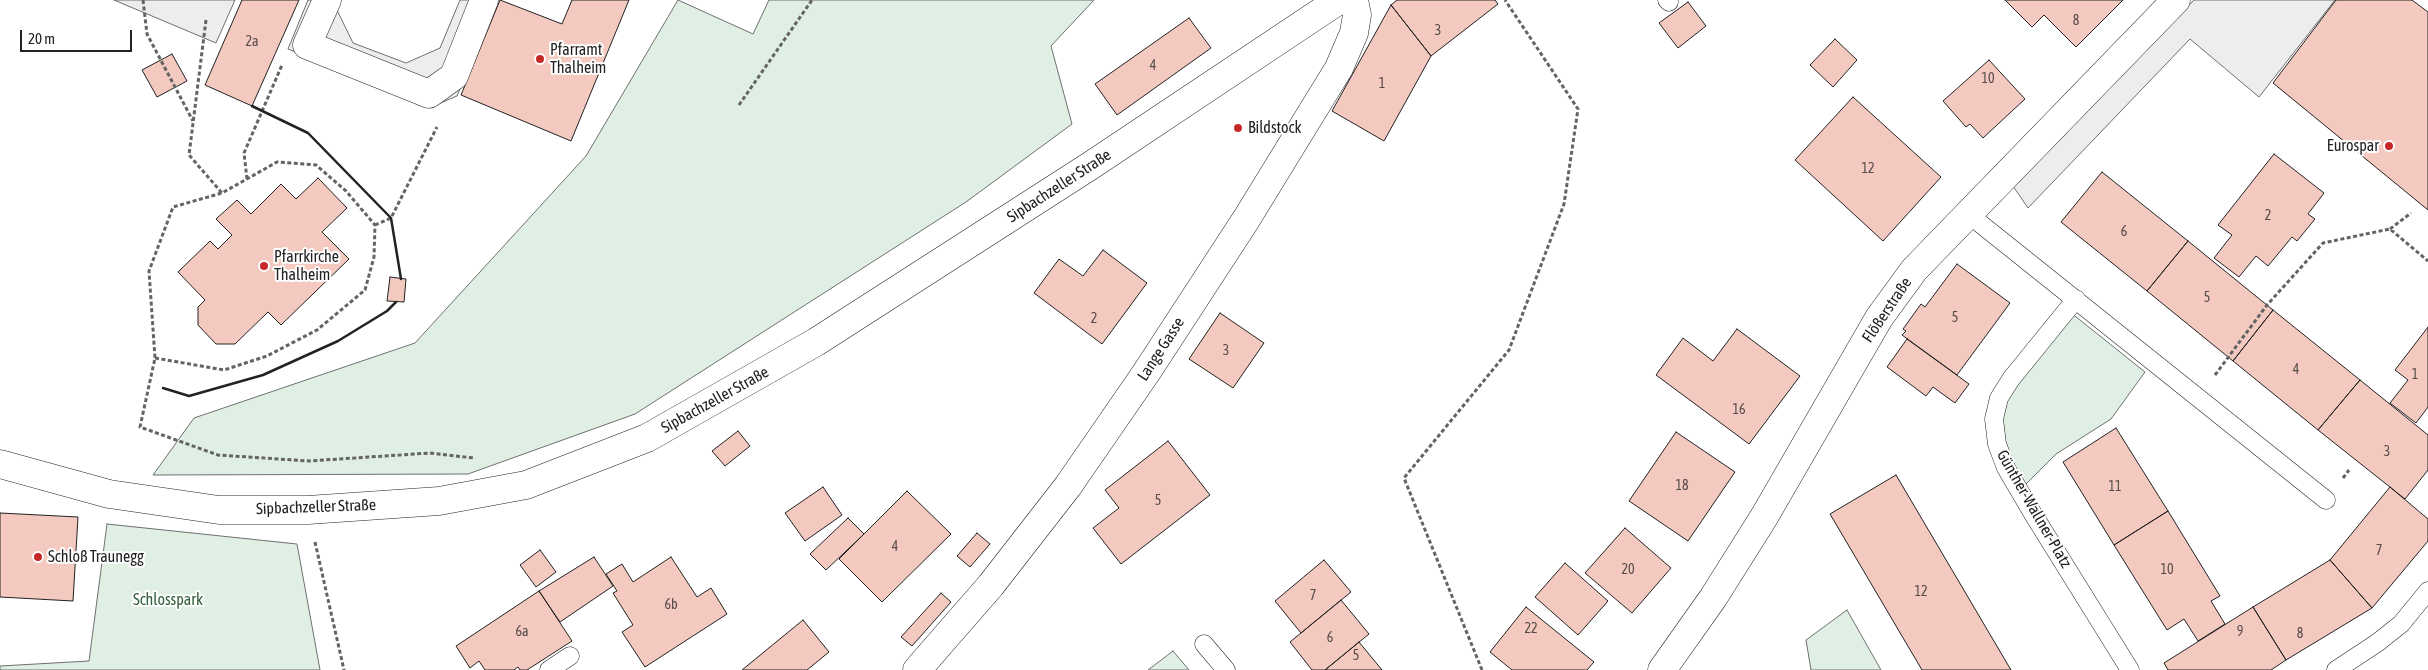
<!DOCTYPE html>
<html>
<head>
<meta charset="utf-8">
<style>
  body { margin:0 }
  #map { position:relative; width:2428px; height:670px; overflow:hidden; background:#fff; font-family:"Asap Condensed",sans-serif }
  canvas { display:block }
  .scale { position:absolute; left:20px; top:30px; width:112px; height:22px; box-sizing:border-box; border:2px solid #222; border-top:0; padding-left:6px; font-size:15px; line-height:18px; white-space:nowrap; color:#222; -webkit-text-stroke:4px #fff; paint-order:stroke }
</style>
</head>
<body>
<div id="map">
<canvas width="2428" height="670"></canvas>
<div class="scale">20 m</div>
</div>
<script>
const g = document.querySelector('canvas').getContext('2d');
g.lineJoin = 'round';
function fillPath(path, color) {
  g.fillStyle = color;
  g.fill(path, 'evenodd');
}
function poly(rows) {
  const path = new Path2D();
  for (const r of rows) {
    path.moveTo(r[0], r[1]);
    for (let i = 2; i < r.length; i += 2) path.lineTo(r[i], r[i + 1]);
  }
  return path;
}
function strokePath(path, color, width, dash) {
  g.strokeStyle = color;
  g.lineWidth = width;
  g.lineCap = dash ? 'butt' : 'round';
  g.setLineDash(dash || []);
  g.stroke(path);
}
function drawText(font, color, halo, rows, align = 'center') {
  g.font = font + ' "Asap Condensed",sans-serif';
  g.lineWidth = 4;
  g.setLineDash([]);
  g.textBaseline = 'middle';
  g.strokeStyle = halo;
  g.fillStyle = color;
  for (const [text, x, y, turn = 0] of rows) {
    g.save();
    g.translate(x, y);
    g.rotate((+turn || 0) * Math.PI / 180);
    g.textAlign = isNaN(turn) ? turn : align;
    if (halo) g.strokeText(text, 0, 0);
    g.fillText(text, 0, 0);
    g.restore();
  }
}
const green = poly([
  [678,0,753,34,769,0,1094,0,1051,46,1072,124,966,202,635,414,468,474,153,475,194,418,415,343,586,156,678,0],
  [2070,312,2145,372,2111,419,2056,454,2023,487,1993,409,2070,312],
  [107,524,297,544,320,670,0,670,0,666,89,661,107,524],
  [1847,610,1881,670,1811,670,1806,640,1847,610],
  [1173,651,1189,670,1148,670,1173,651]
]);
fillPath(green, '#e0efe3');
strokePath(green, '#6f6f6f', 1);
const parking = poly([
  [114,0,235,0,216,43,114,0],
  [308,0,341,0,337,10,353,43,406,63,440,48,460,0,496,0,457,96,431,107,288,49,308,0],
  [2194,0,2335,0,2259,97,2190,39,2028,208,2013,186,2194,0]
]);
fillPath(parking, '#ededed');
strokePath(parking, '#6f6f6f', 1);
const building = poly([
  [242,0,299,0,252,106,205,85,242,0],
  [500,0,562,24,572,0,629,0,571,141,461,95,500,0],
  [1397,0,1495,0,1498,4,1431,56,1391,5,1397,0],
  [2005,0,2123,0,2076,47,2044,15,2032,27,2005,0],
  [2336,0,2412,0,2428,12,2428,210,2273,83,2336,0],
  [1688,2,1706,26,1678,48,1659,23,1688,2],
  [1391,5,1431,56,1384,141,1332,111,1391,5],
  [1189,18,1211,48,1117,115,1095,84,1189,18],
  [1835,39,1857,60,1833,87,1810,65,1835,39],
  [172,54,187,81,157,97,142,70,172,54],
  [1989,60,2025,99,1983,138,1970,124,1966,127,1943,101,1989,60],
  [1853,97,1941,177,1883,241,1795,160,1853,97],
  [2274,154,2324,193,2308,214,2315,219,2297,241,2292,237,2268,266,2256,256,2239,277,2214,258,2232,235,2218,225,2274,154],
  [2102,172,2188,241,2147,291,2061,222,2102,172],
  [318,178,347,208,322,232,349,259,281,325,268,312,235,344,216,344,198,325,198,307,205,300,178,272,210,241,218,249,232,235,216,219,237,200,251,214,281,184,296,199,318,178],
  [2188,241,2273,310,2233,361,2147,291,2188,241],
  [1103,250,1147,283,1102,344,1034,293,1059,259,1083,276,1103,250],
  [1957,264,2010,303,1957,375,1902,335,1906,331,1903,329,1921,304,1925,307,1957,264],
  [390,277,406,279,404,302,387,301,390,277],
  [2273,310,2360,380,2318,430,2233,361,2273,310],
  [1220,313,1264,343,1233,388,1189,359,1220,313],
  [2428,327,2428,407,2416,423,2390,403,2408,380,2395,370,2428,327],
  [1737,329,1800,376,1749,444,1656,375,1683,338,1713,361,1737,329],
  [1907,339,1969,384,1955,403,1933,387,1926,396,1887,367,1907,339],
  [2360,380,2428,435,2428,470,2405,499,2318,430,2360,380],
  [2116,428,2168,511,2114,545,2063,462,2116,428],
  [738,431,750,446,725,466,712,451,738,431],
  [1676,432,1735,472,1688,541,1629,501,1676,432],
  [1168,441,1210,495,1121,564,1093,528,1119,508,1105,490,1168,441],
  [1896,475,2011,670,1922,670,1830,514,1896,475],
  [823,487,842,515,805,541,785,513,823,487],
  [2390,487,2428,519,2428,541,2372,608,2330,560,2390,487],
  [907,491,951,534,882,602,839,559,907,491],
  [2168,511,2220,596,2211,601,2225,624,2198,641,2184,619,2167,630,2114,545,2168,511],
  [0,513,78,517,73,601,0,597,0,513],
  [848,518,864,534,826,570,810,554,848,518],
  [1625,528,1671,568,1632,613,1585,573,1625,528],
  [977,533,990,544,970,567,957,556,977,533],
  [540,550,556,572,536,587,520,565,540,550],
  [594,557,613,586,560,622,539,591,594,557],
  [671,557,697,597,711,588,727,614,645,667,622,632,633,625,613,593,617,591,606,574,622,564,633,582,671,557],
  [1324,560,1351,592,1301,633,1275,601,1324,560],
  [2330,560,2372,608,2286,660,2253,607,2330,560],
  [1565,563,1608,601,1578,635,1535,597,1565,563],
  [539,591,572,641,527,670,520,670,518,667,514,670,485,670,479,661,470,668,456,646,539,591],
  [941,593,951,602,912,646,901,637,941,593],
  [1341,600,1369,634,1325,670,1312,670,1290,642,1341,600],
  [1526,607,1594,662,1587,670,1512,670,1490,652,1526,607],
  [2253,607,2286,660,2271,670,2168,670,2164,663,2253,607],
  [803,620,829,652,807,670,742,670,803,620],
  [1359,642,1382,670,1325,670,1359,642]
]);
fillPath(building, '#f3c9c0');
strokePath(building, '#222', 1);
const service = poly([
  [1667,0,1669,2],
  [1967,213,2326,500],
  [2076,299,2011,379,1999,398,1994,419,1997,444,2006,468,2033,514,2130,670],
  [1204,644,1226,670],
  [549,670,570,656],
  [2336,670,2377,643,2401,624,2428,591]
]);
const minor = poly([
  [327,0,307,45,429,94,454,76,484,0],
  [0,464,109,494,219,510,308,510,439,501,526,485,647,438,816,342,1090,166,1339,0],
  [917,670,991,585,1068,486,1146,373,1247,218,1339,68,1354,33,1357,15,1354,0],
  [1662,670,1713,598,1764,517,1879,318,1914,270,2176,0]
]);
strokePath(service, '#222', 19);
strokePath(minor, '#222', 29);
strokePath(poly([
  [143,0,147,34,193,121],
  [206,20,189,155,222,193],
  [739,105,812,0],
  [247,179,244,153,282,65],
  [375,225,391,218,437,127],
  [2390,229,2411,213],
  [155,358,224,370,267,356,317,330,365,290,374,257,375,225,346,191,316,165,277,162,222,193,173,207,149,271,155,358,140,427,218,455,309,461,430,453,474,458],
  [2215,375,2267,305,2323,243,2390,229,2428,261],
  [2343,478,2349,470],
  [315,542,344,670],
  [1482,670,1404,478,1509,350,1564,204,1578,109,1505,0]
]), '#646464', 3, [4, 2.5]);
strokePath(service, '#fff', 18);
strokePath(minor, '#fff', 28);
strokePath(poly([
  [252,106,308,133,391,218,401,279],
  [163,388,189,396,263,375,338,341,387,311,396,302]
]), '#222', 2.5);
for (const [x, y, r, color] of [
  [540,59,5,"#c62828"],
  [1238,128,5,"#c62828"],
  [2389,146,5,"#c62828"],
  [264,266,5,"#c62828"],
  [38,557,5,"#c62828"]
]) {
  const dot = new Path2D();
  dot.arc(x, y, r, 0, 2 * Math.PI);
  g.fillStyle = color;
  g.fill(dot);
  strokePath(dot, '#fff', 2);
}
drawText('14px', '#564c4a', null, [
  ["8",2076,21],
  ["3",1438,31],
  ["2a",252,42],
  ["4",1153,66],
  ["10",1988,79],
  ["1",1382,84],
  ["12",1868,169],
  ["2",2268,216],
  ["6",2124,232],
  ["5",2207,298],
  ["5",1955,318],
  ["2",1094,319],
  ["3",1226,351],
  ["4",2296,370],
  ["1",2415,375],
  ["16",1739,410],
  ["3",2387,452],
  ["18",1682,486],
  ["11",2115,487],
  ["5",1158,501],
  ["4",895,547],
  ["7",2379,551],
  ["20",1628,570],
  ["10",2167,570],
  ["12",1921,592],
  ["7",1313,596],
  ["6b",671,605],
  ["22",1531,629],
  ["6a",522,632],
  ["9",2240,632],
  ["8",2300,634],
  ["6",1330,638],
  ["5",1356,656]
]);
drawText('16px', '#222', '#fff', [
  ["Pfarramt",550,50],
  ["Thalheim",550,68],
  ["Bildstock",1248,128],
  ["Eurospar",2379,146,"right"],
  ["Pfarrkirche",274,257],
  ["Thalheim",274,275],
  ["Schloß Traunegg",48,557]
], 'left');
drawText('16px', '#222', '#fff', [
  ["Sipbachzeller Straße",1059,186,-33],
  ["Flößerstraße",1887,310,-56],
  ["Lange Gasse",1161,349,-57],
  ["Sipbachzeller Straße",715,400,-29],
  ["Sipbachzeller Straße",316,507,-2],
  ["Günther-Wallner-Platz",2034,509,60]
]);
drawText('16px', '#2f5e38', '#fff', [
  ["Schlosspark",168,600]
]);
</script>
</body>
</html>
